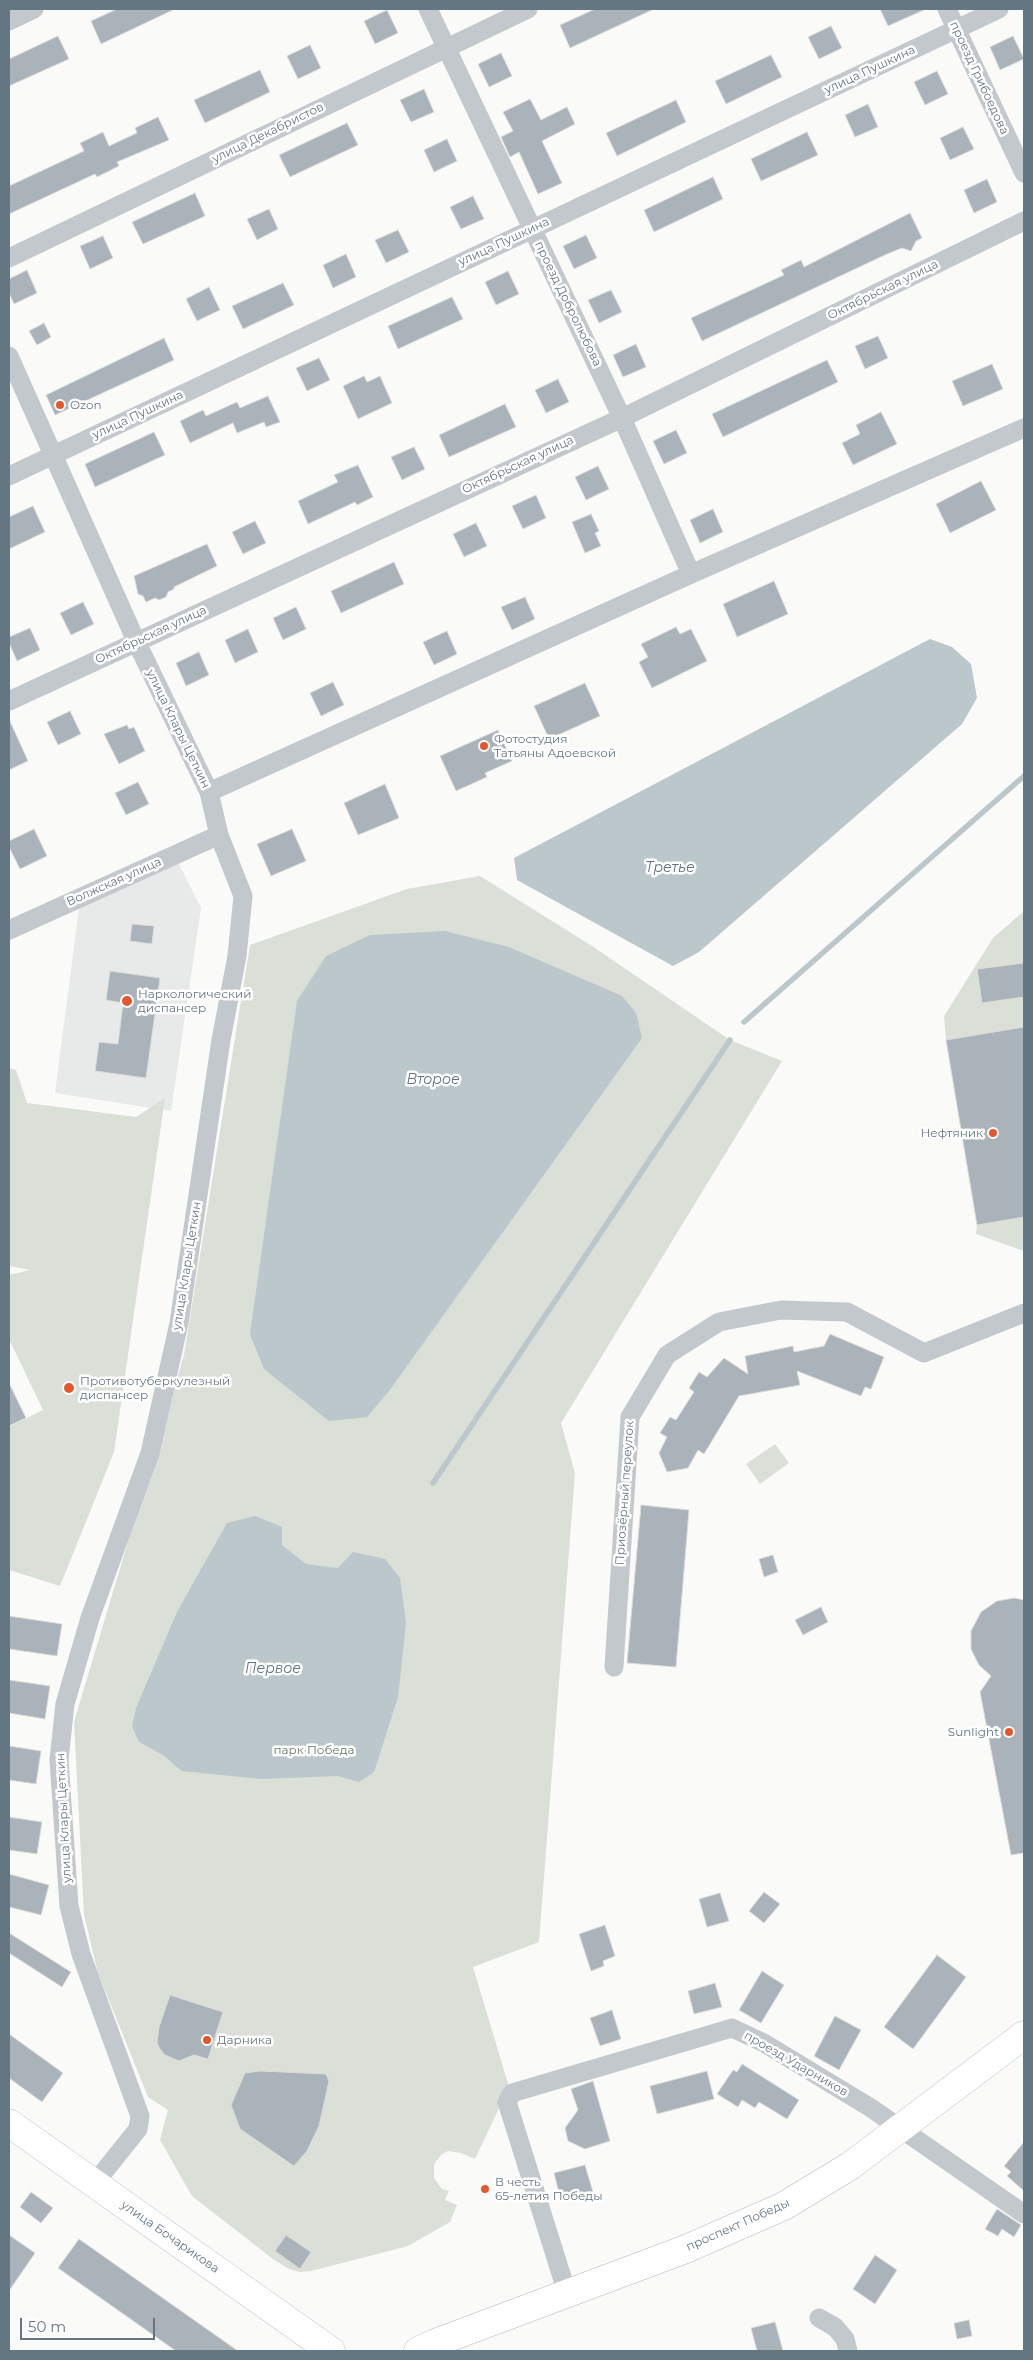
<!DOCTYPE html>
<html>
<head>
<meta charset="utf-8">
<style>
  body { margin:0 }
  #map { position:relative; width:1033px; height:2360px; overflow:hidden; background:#fafaf8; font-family:Montserrat,sans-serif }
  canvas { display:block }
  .frame { position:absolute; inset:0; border:10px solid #657683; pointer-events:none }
  .scale { position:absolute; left:20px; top:2318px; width:135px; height:22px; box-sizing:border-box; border:2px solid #657683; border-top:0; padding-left:6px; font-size:15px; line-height:18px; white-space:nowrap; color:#657683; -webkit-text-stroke:4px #fff; paint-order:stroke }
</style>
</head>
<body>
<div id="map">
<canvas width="1033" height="2360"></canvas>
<div class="frame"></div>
<div class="scale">50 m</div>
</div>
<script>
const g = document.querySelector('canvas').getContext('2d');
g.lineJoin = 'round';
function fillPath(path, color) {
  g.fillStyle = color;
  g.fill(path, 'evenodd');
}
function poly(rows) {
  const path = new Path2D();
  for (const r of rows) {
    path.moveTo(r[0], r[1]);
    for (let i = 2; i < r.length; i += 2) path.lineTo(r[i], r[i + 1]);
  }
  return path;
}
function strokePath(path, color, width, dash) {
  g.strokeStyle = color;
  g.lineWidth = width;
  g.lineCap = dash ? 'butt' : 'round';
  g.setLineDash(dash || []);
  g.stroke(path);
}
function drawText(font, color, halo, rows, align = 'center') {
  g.font = font + ' Montserrat,sans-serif';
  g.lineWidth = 5;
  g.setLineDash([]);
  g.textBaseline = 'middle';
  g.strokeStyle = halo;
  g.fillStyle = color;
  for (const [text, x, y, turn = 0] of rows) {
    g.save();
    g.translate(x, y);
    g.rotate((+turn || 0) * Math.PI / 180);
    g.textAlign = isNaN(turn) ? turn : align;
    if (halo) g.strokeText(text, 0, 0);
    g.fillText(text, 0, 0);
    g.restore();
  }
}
fillPath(poly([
  [178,862,201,908,171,1111,55,1093,79,908]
]), '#e8e9e9');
fillPath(poly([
  [480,876,592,946,730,1040,782,1061,561,1423,575,1473,539,1942,473,1967,509,2087,475,2159,461,2153,448,2151,442,2154,434,2164,434,2178,442,2189,449,2191,445,2200,457,2205,450,2222,408,2246,311,2271,300,2272,289,2269,273,2259,192,2196,160,2140,168,2110,148,2097,98,1973,84,1915,74,1722,184,1355,250,945,407,889],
  [1024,911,1024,1251,976,1234,977,1225,946,1040,944,1016,993,938],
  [9,1068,16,1070,27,1103,136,1117,165,1098,114,1452,60,1586,9,1570,9,1427,43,1410,9,1339,9,1275,30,1270,9,1266],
  [775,1444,789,1463,760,1484,746,1464]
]), '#dadfd7');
fillPath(poly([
  [930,639,952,647,971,664,977,698,962,724,699,952,673,966,517,880,514,858],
  [445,931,509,947,622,996,636,1013,642,1038,389,1391,367,1417,329,1421,264,1369,250,1334,297,1001,326,956,370,935],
  [255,1516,282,1527,282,1545,306,1564,338,1568,353,1552,385,1559,400,1578,406,1623,398,1697,374,1772,359,1782,338,1776,261,1779,182,1771,163,1755,139,1742,132,1726,136,1708,177,1612,227,1523]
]), '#bbc7cb');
strokePath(poly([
  [744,1022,1024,776],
  [433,1483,730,1040]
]), '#bbc7cb', 5.5);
const building = poly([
  [117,9,175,9,101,44,91,21,117,9],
  [595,9,654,9,570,48,560,25,595,9],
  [880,9,926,9,888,26,880,9],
  [387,10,398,33,375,44,364,21,387,10],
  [831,26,842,48,819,59,808,37,831,26],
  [58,36,69,59,9,86,9,59,58,36],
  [1013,36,1024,59,1000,70,990,47,1013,36],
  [310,45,321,68,298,79,287,56,310,45],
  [501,53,512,76,489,87,478,64,501,53],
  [771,55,782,77,726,104,715,81,771,55],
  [260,70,270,92,205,123,194,100,260,70],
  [937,71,948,94,925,105,914,82,937,71],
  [424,89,434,112,411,122,400,100,424,89],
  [530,99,541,120,567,107,575,124,542,141,562,183,538,194,519,152,510,157,501,137,513,131,503,112,530,99],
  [676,100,686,122,617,156,606,133,676,100],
  [868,104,878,127,855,137,845,115,868,104],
  [158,117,169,140,117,162,119,166,97,177,95,174,9,214,9,186,84,151,80,143,103,132,109,146,137,133,135,128,158,117],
  [347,123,358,145,290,177,279,155,347,123],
  [963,127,974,149,950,160,940,138,963,127],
  [807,132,818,155,761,181,751,159,807,132],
  [447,139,457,161,434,172,424,150,447,139],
  [713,177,723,199,654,232,644,210,713,177],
  [987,179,997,202,974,213,964,190,987,179],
  [195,193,205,216,143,244,132,222,195,193],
  [473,196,484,219,461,229,450,207,473,196],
  [269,209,278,229,257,240,247,219,269,209],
  [910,213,922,238,916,241,911,251,902,248,887,254,702,341,691,318,784,275,781,270,801,260,804,267,910,213],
  [398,230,409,252,386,263,375,240,398,230],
  [586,235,597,258,574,269,563,246,586,235],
  [103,236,113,258,90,269,80,246,103,236],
  [346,254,356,277,333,288,323,265,346,254],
  [27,270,37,293,14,304,9,293,9,279,27,270],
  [508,271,519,294,496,305,485,282,508,271],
  [283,283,294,305,243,329,232,306,283,283],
  [209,287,220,310,197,321,186,299,209,287],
  [611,290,622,312,599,323,588,300,611,290],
  [452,297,463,319,398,349,388,326,452,297],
  [44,323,51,337,37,345,29,331,44,323],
  [878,336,888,358,865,369,855,346,878,336],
  [164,338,174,360,55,415,46,395,164,338],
  [636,344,646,367,623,377,613,355,636,344],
  [319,358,330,380,307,391,296,368,319,358],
  [827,360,838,382,723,437,712,414,827,360],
  [992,364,1003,389,963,406,952,381,992,364],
  [364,376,367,382,380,376,392,403,358,419,343,386,364,376],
  [558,379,569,402,546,413,535,390,558,379],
  [268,396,280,422,266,427,264,422,237,433,233,423,190,443,180,421,203,410,206,416,237,402,240,408,268,396],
  [505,404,516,427,449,457,439,435,505,404],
  [881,412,897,444,853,465,842,443,860,434,856,425,881,412],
  [676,430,687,453,664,464,653,441,676,430],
  [154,432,165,455,95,487,85,464,154,432],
  [414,447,425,469,402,480,391,457,414,447],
  [358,465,373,497,357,505,355,502,308,524,298,501,338,482,334,475,358,465],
  [598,466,609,489,586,500,575,477,598,466],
  [981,481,996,510,950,533,936,504,981,481],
  [536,495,546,518,523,529,512,506,536,495],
  [33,506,45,532,9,549,9,517,33,506],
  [713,509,723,532,700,543,690,520,713,509],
  [591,514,599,531,595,533,601,546,585,553,572,522,591,514],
  [255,521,266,543,243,554,232,532,255,521],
  [476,523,487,546,464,557,453,534,476,523],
  [207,544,217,566,174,587,174,589,168,592,166,597,159,600,155,598,146,602,143,596,138,594,134,576,207,544],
  [394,562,404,584,341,613,331,591,394,562],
  [774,581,788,614,737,637,723,604,774,581],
  [525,597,535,619,512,630,501,607,525,597],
  [83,602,94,624,71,635,60,613,83,602],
  [296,607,306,629,283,640,273,618,296,607],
  [676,627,680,634,691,629,707,661,652,688,639,662,648,657,641,644,676,627],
  [30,628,40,650,17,661,9,643,9,637,30,628],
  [248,629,258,652,235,663,225,640,248,629],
  [447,631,457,654,434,665,423,642,447,631],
  [199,652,209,675,186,686,176,663,199,652],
  [333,682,344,705,321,716,310,693,333,682],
  [585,683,600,716,549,739,534,706,585,683],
  [70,711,81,734,58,745,47,722,70,711],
  [9,719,28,761,9,770,9,719],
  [127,725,129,729,134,727,145,751,119,764,104,734,127,725],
  [498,730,512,761,485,773,487,777,456,791,440,756,498,730],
  [138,782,149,804,126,815,115,793,138,782],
  [385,784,399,818,358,835,344,803,385,784],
  [34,829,47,856,20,869,9,847,9,841,34,829],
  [292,829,306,861,271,876,257,844,292,829],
  [132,924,154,926,152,944,130,941,132,924],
  [1024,963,1024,997,982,1003,977,969,1024,963],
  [110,971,160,978,146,1078,95,1071,99,1042,118,1044,123,1003,106,1000,110,971],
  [1024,1027,1024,1217,977,1225,946,1040,1024,1027],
  [830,1334,884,1357,871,1389,865,1387,861,1396,797,1371,800,1385,739,1396,704,1454,698,1450,688,1468,667,1472,659,1453,667,1437,660,1433,670,1417,676,1420,694,1392,689,1388,699,1372,707,1377,724,1358,748,1374,745,1356,793,1346,794,1352,824,1346,830,1334],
  [9,1383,26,1418,9,1426,9,1383],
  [641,1505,689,1510,676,1667,627,1663,641,1505],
  [773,1555,778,1572,764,1577,759,1559,773,1555],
  [1014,1598,1024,1600,1024,1853,1011,1855,980,1692,991,1676,979,1665,971,1649,971,1631,981,1612,997,1601,1014,1598],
  [821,1607,828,1622,803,1635,795,1620,821,1607],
  [9,1616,62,1624,57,1656,9,1649,9,1616],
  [9,1680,50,1686,45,1719,9,1713,9,1680],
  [9,1746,41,1751,36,1784,9,1780,9,1746],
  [9,1817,42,1822,37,1854,9,1850,9,1817],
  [9,1874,49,1885,41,1915,9,1907,9,1874],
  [764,1892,780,1904,764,1923,749,1911,764,1892],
  [720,1893,729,1921,707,1927,699,1899,720,1893],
  [605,1925,615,1956,603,1961,604,1966,591,1971,579,1934,605,1925],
  [9,1933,71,1972,62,1987,9,1953,9,1933],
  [937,1955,966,1977,913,2049,884,2027,937,1955],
  [762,1971,784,1985,761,2023,739,2010,762,1971],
  [715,1983,722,2007,694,2014,688,1991,715,1983],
  [170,1995,223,2012,208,2059,194,2055,179,2061,165,2055,160,2049,157,2043,159,2027,170,1995],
  [612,2010,621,2039,600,2046,590,2018,612,2010],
  [835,2016,861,2030,839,2070,814,2056,835,2016],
  [9,2034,63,2073,42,2102,9,2078,9,2034],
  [742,2064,799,2100,787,2119,759,2102,755,2108,742,2100,738,2107,717,2094,733,2070,737,2072,742,2064],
  [260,2071,326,2074,329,2081,319,2126,307,2151,294,2166,240,2129,231,2105,245,2073,260,2071],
  [707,2071,714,2099,657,2114,650,2086,707,2071],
  [593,2081,610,2141,585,2149,568,2141,565,2128,578,2110,571,2089,593,2081],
  [1024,2142,1024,2191,1007,2176,1011,2172,1004,2166,1024,2142],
  [585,2165,593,2192,561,2201,554,2173,585,2165],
  [31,2192,53,2208,41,2223,20,2207,31,2192],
  [997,2209,1021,2225,1014,2237,1002,2229,998,2236,985,2229,997,2209],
  [9,2235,35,2253,9,2291,9,2235],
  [286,2235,311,2252,300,2269,275,2251,286,2235],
  [79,2239,238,2351,176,2351,58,2268,79,2239],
  [875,2255,897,2270,875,2304,853,2289,875,2255],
  [969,2320,972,2336,957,2339,954,2323,969,2320],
  [775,2322,783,2351,757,2351,751,2328,775,2322]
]);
fillPath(building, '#aab3b9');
strokePath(building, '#dcdcda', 1);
const primary = poly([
  [9,2123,331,2351],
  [418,2351,435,2343,686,2249,784,2206,850,2166,1024,2035]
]);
strokePath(primary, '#b5babe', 29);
strokePath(poly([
  [428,9,622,418,691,574],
  [947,9,1024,173],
  [9,21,34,9],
  [9,258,528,9],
  [9,356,136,641,209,792,219,835,243,896,237,956,221,1040,179,1323,150,1453,90,1618,65,1704,59,1760,69,1906,81,1954,140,2116,138,2129,94,2184],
  [9,476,999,9],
  [9,701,622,418,1024,221],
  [209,792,691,574,1024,428],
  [9,930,219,835],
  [614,1667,630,1417,667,1355,719,1322,781,1310,847,1312,924,1353,1024,1313],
  [567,2293,507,2102,512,2093,732,2028,764,2043,871,2108,1024,2214],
  [819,2318,835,2327,845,2339,848,2351]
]), '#c3c8cc', 19);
strokePath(primary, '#fff', 28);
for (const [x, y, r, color] of [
  [60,405,5,"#e4572e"],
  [484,746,5,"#e4572e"],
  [127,1001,6,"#e4572e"],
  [993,1133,5,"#e4572e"],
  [69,1388,6,"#e4572e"],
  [1009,1732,5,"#e4572e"],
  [207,2040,5,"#e4572e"],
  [485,2189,5,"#e4572e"]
]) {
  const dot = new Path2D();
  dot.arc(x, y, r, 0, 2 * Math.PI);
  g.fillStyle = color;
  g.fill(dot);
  strokePath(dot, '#fff', 2);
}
drawText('12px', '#657683', '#fff', [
  ["улица Пушкина",870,70,-25],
  ["проезд Грибоедова",979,78,65],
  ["улица Декабристов",268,133,-26],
  ["улица Пушкина",504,242,-25],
  ["Октябрьская улица",883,290,-26],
  ["проезд Добролюбова",568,304,64],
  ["улица Пушкина",138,415,-25],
  ["Октябрьская улица",518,465,-25],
  ["Октябрьская улица",151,635,-25],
  ["улица Клары Цеткин",178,729,64],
  ["Волжская улица",114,882,-24],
  ["улица Клары Цеткин",187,1266,-81],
  ["Приозёрный переулок",625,1493,-86],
  ["улица Клары Цеткин",64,1818,-93],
  ["проезд Ударников",796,2064,30],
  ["проспект Победы",738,2225,-24],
  ["улица Бочарикова",170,2237,35]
]);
drawText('12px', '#657683', '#fff', [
  ["Ozon",70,405],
  ["Фотостудия",494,739],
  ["Татьяны Адоевской",494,753],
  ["Наркологический",138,994],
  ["диспансер",138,1008],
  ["Нефтяник",983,1133,"right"],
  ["Противотуберкулезный",80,1381],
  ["диспансер",80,1395],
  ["Sunlight",999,1732,"right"],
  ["Дарника",217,2040],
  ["В честь",495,2182],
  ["65-летия Победы",495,2196]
], 'left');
drawText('12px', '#687a64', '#fff', [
  ["парк Победa",314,1750]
]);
drawText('italic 14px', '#60757c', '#fff', [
  ["Третье",670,868],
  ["Второе",433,1080],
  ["Первое",273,1669]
]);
</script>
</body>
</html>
